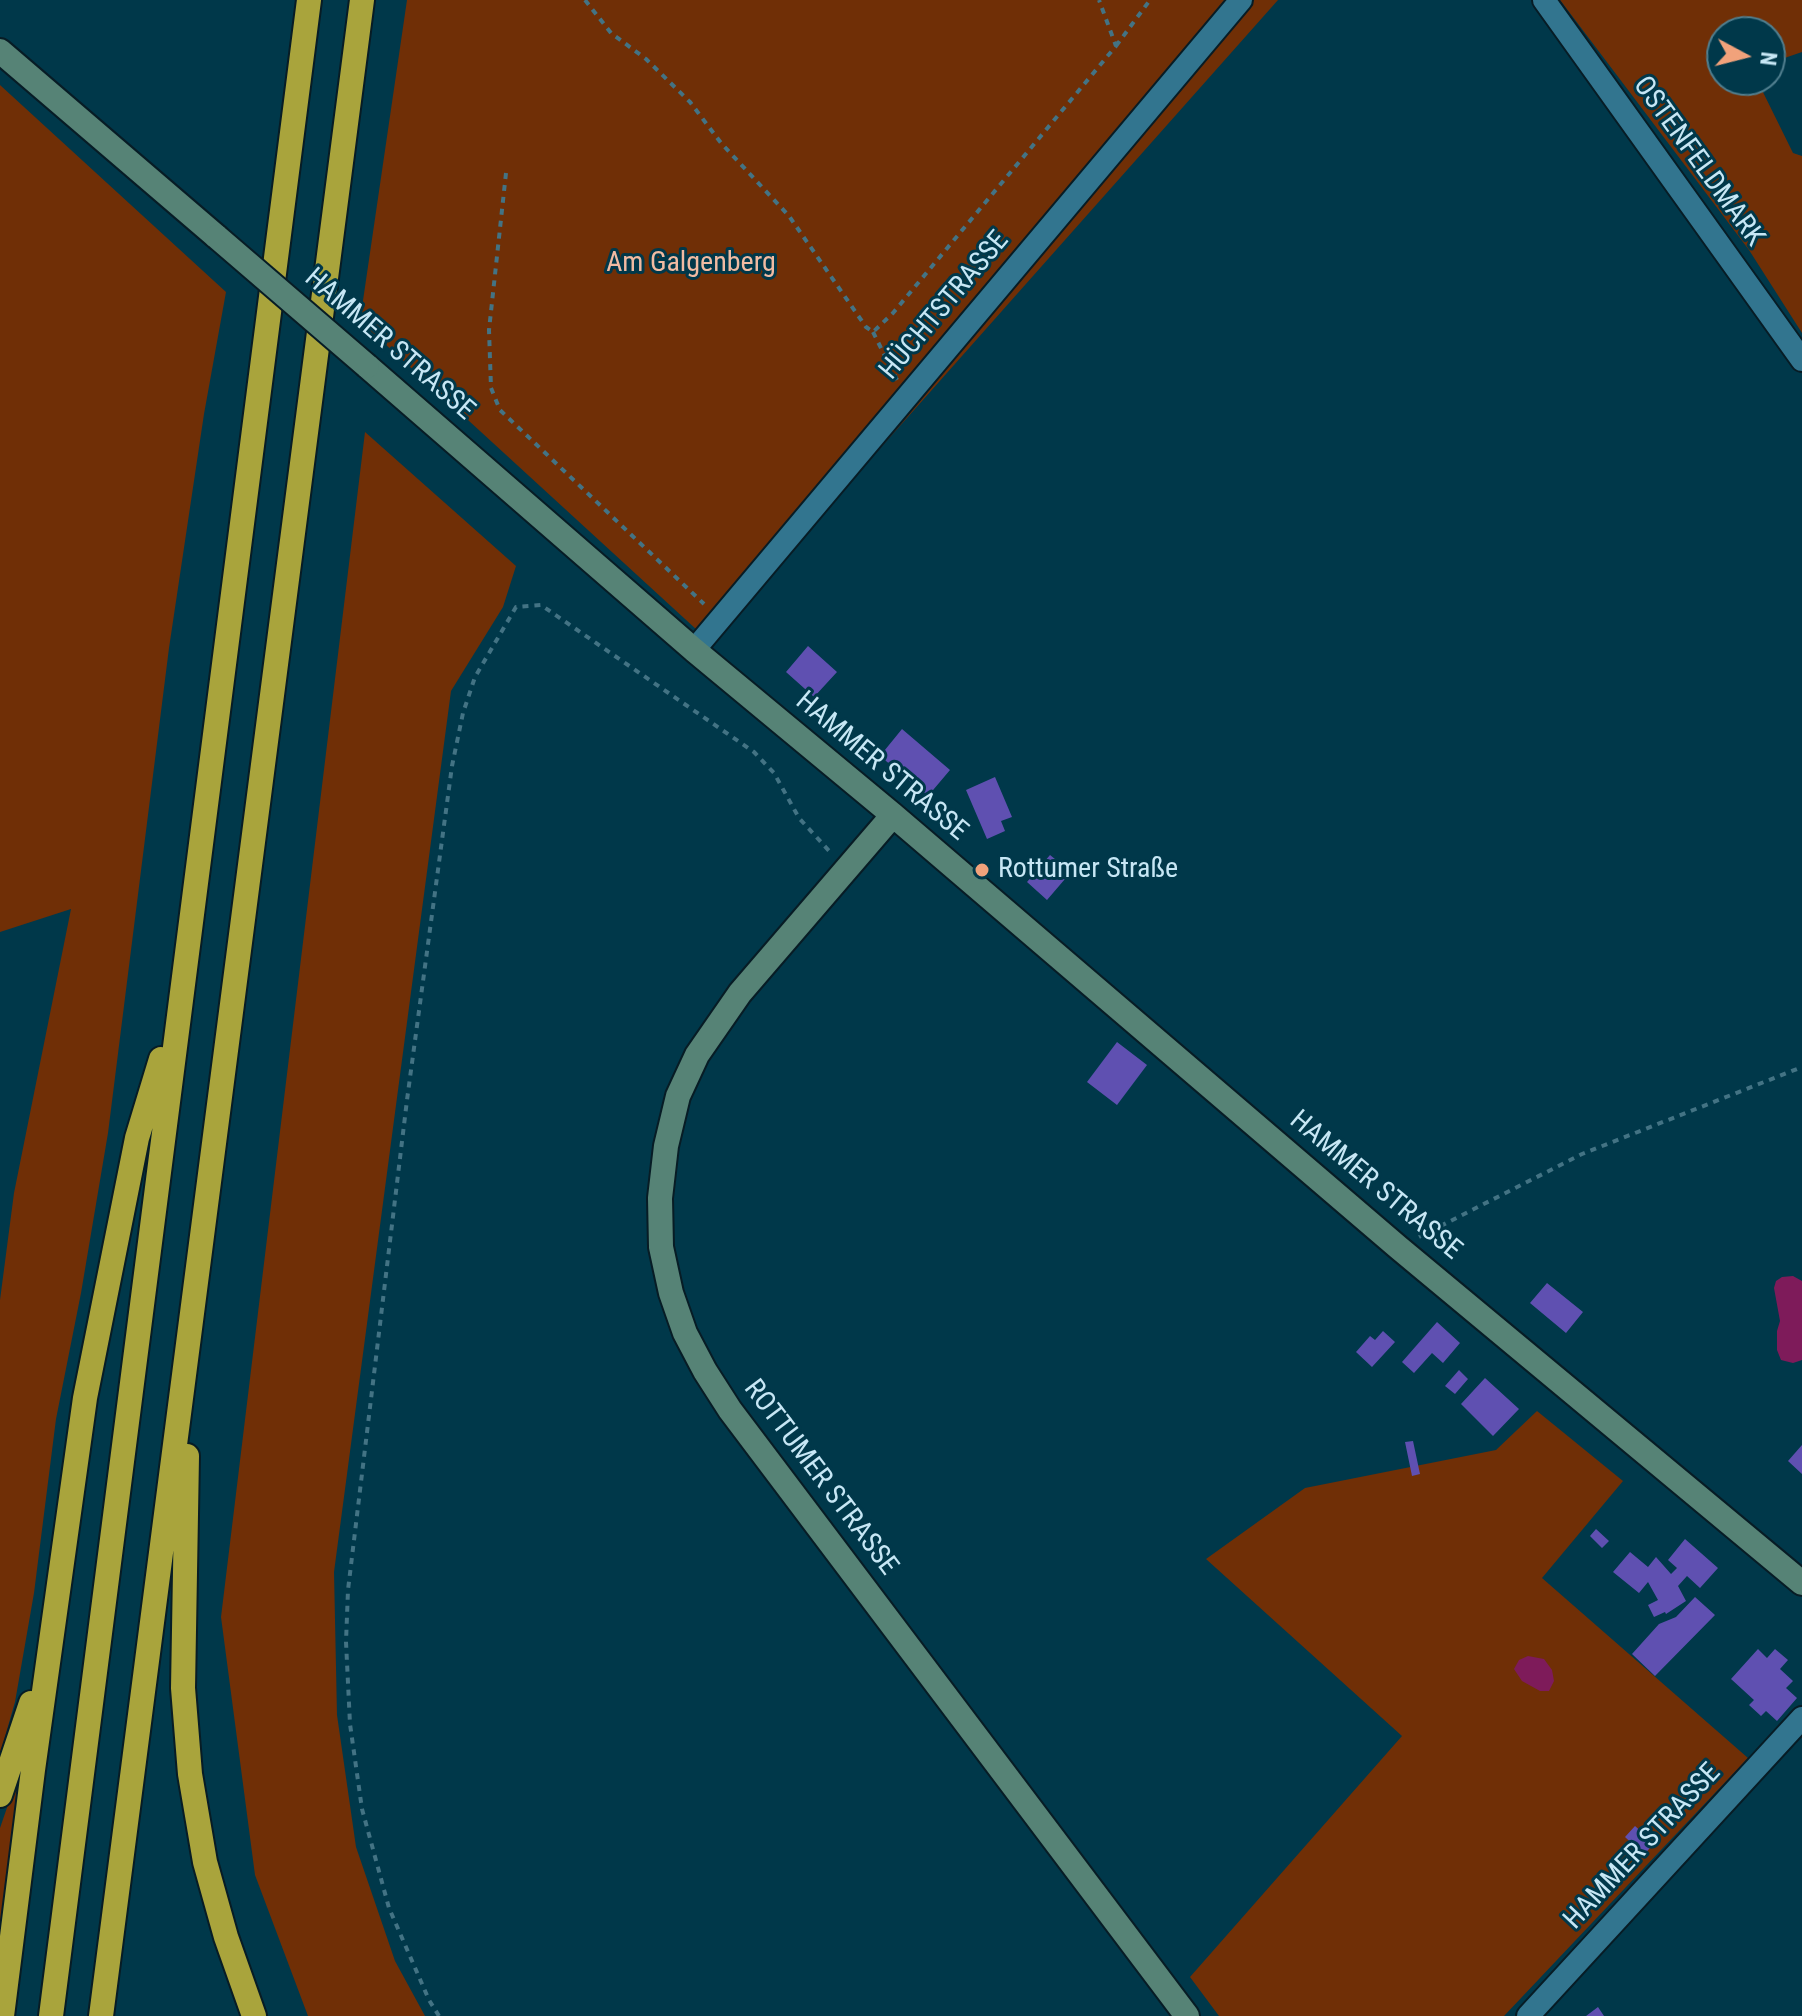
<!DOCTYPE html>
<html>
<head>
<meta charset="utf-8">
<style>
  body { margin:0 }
  #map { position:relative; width:1802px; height:2016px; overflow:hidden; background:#00384a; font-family:"Roboto Condensed",sans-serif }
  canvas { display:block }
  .north { position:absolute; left:1706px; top:16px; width:80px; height:80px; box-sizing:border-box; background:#00384a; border:2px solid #507e8e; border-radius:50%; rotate:97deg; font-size:22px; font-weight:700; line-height:32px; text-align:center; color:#c7e7f5 }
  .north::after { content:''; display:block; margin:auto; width:28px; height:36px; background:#f1a27b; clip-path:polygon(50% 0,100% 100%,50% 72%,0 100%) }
</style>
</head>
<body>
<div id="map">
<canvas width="1802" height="2016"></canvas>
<div class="north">N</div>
</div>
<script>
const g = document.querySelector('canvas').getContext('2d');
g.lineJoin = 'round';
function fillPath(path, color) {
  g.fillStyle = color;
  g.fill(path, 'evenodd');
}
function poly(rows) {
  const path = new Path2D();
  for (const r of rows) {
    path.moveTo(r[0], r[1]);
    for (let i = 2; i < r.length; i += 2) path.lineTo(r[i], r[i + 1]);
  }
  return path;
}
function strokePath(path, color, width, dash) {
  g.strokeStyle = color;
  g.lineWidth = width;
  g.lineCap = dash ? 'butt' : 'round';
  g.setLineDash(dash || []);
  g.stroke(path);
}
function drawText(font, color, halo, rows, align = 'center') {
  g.font = font + ' "Roboto Condensed",sans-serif';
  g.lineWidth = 6;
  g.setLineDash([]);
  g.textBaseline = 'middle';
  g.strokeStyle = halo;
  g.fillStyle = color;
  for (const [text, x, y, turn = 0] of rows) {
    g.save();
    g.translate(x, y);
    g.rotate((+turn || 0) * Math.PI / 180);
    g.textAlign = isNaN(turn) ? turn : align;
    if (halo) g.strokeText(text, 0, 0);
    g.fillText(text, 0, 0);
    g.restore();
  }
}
fillPath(poly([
  [407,0,1278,0,709,641,360,321],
  [1560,0,1802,0,1802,52,1770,63,1770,32,1722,32,1722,80,1757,80,1793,153,1802,156,1802,333,1749,250],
  [0,85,226,292,204,414,169,648,108,1133,81,1293,56,1419,34,1593,15,1702,0,1754,0,1300,14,1193,71,909,0,932],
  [365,432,516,566,503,607,451,691,334,1572,337,1715,356,1847,395,1961,425,2016,308,2016,255,1875,221,1617],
  [1537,1411,1623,1481,1542,1578,1748,1758,1504,2016,1219,2016,1190,1977,1402,1736,1206,1559,1305,1488,1496,1450],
  [20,1770,24,1771,0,1936,0,1828]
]), '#702f06');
fillPath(poly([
  [1793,1276,1802,1281,1802,1360,1793,1363,1781,1360,1777,1350,1777,1331,1780,1321,1774,1288,1776,1281,1782,1277],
  [1528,1656,1544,1659,1552,1670,1554,1681,1549,1691,1540,1691,1522,1681,1514,1669,1519,1660]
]), '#7e1b5a');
fillPath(poly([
  [808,646,837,672,814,697,786,672],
  [902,729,950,770,928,796,880,756],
  [995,777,1012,817,1001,821,1005,831,987,839,966,790],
  [1050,855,1071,872,1047,900,1027,882],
  [1117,1042,1147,1065,1117,1105,1087,1082],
  [1547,1283,1583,1312,1566,1333,1530,1303],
  [1437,1322,1460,1343,1443,1363,1432,1353,1414,1373,1402,1362],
  [1383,1331,1395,1342,1372,1367,1356,1352,1370,1336,1375,1340],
  [1459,1370,1468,1379,1455,1394,1445,1386],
  [1485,1378,1519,1409,1493,1436,1461,1404],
  [1413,1441,1420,1474,1412,1476,1405,1442],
  [1802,1445,1802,1474,1788,1461],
  [1596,1529,1609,1541,1602,1548,1590,1536],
  [1685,1539,1718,1568,1700,1588,1687,1576,1678,1586,1686,1601,1666,1614,1665,1612,1654,1617,1648,1605,1658,1600,1648,1582,1639,1593,1613,1572,1630,1552,1648,1567,1656,1557,1671,1574,1677,1568,1668,1560],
  [1695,1597,1715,1615,1655,1676,1632,1654,1659,1624,1676,1617],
  [1758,1649,1767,1658,1775,1649,1788,1660,1780,1669,1793,1681,1786,1688,1797,1698,1777,1721,1766,1711,1761,1716,1749,1705,1754,1700,1731,1679],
  [1635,1826,1654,1843,1644,1855,1625,1837],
  [1598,2007,1604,2016,1586,2016]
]), '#5f50b1');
const street = poly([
  [1544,0,1802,360],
  [694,650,1241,0],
  [1528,2016,1802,1718]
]);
const secondary = poly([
  [0,51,217,237],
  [367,366,694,650,893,815,1399,1248,1802,1583],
  [893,815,740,993,697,1055,678,1096,666,1146,660,1198,661,1247,671,1293,685,1333,705,1371,730,1410,1187,2016]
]);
const highway = poly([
  [187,1456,183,1688,190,1774,205,1862,226,1937,254,2016],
  [0,1795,31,1703],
  [2,2016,33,1770,85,1398,137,1138,161,1059],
  [51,2016,309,0],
  [101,2016,362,0]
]);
strokePath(street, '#071c25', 26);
strokePath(secondary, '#071c25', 28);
strokePath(highway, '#071c25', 28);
strokePath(poly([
  [585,0,611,33,646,59,690,102,721,143,789,216,866,327,873,332,893,313,1116,46,1099,0],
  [1116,46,1150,0],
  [506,173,489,330,491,388,500,410,704,604],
  [873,332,897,380],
  [1419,1237,1582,1154,1802,1067],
  [439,2016,429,2000,389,1908,362,1809,350,1724,346,1642,348,1590,407,1100,452,766,463,713,475,677,516,607,541,605,754,752,774,773,799,818,831,853]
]), '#437384', 4, [6, 6]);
strokePath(street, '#32758f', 22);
strokePath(secondary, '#568376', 24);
strokePath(highway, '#a9a43c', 24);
const secondaryBridge = poly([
  [217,237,367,366]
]);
strokePath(secondaryBridge, '#071c25', 28, []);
strokePath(secondaryBridge, '#568376', 24);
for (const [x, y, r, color] of [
  [982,870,8,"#f1a27b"]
]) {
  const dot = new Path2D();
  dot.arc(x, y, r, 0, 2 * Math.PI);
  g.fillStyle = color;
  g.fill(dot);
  strokePath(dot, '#00384a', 3);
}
drawText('28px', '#c7e7f5', '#00384a', [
  ["OSTENFELDMARK",1698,162,54],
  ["HÜCHTSTRASSE",945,306,-50],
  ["HAMMER STRASSE",389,345,41],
  ["HAMMER STRASSE",881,767,40],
  ["HAMMER STRASSE",1375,1186,40],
  ["ROTTUMER STRASSE",820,1478,53],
  ["HAMMER STRASSE",1643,1847,-47]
]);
drawText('28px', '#f1bba2', '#00384a', [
  ["Am Galgenberg",691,264]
]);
drawText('28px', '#c7e7f5', '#00384a', [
  ["Rottumer Straße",998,870]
], 'left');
</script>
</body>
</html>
